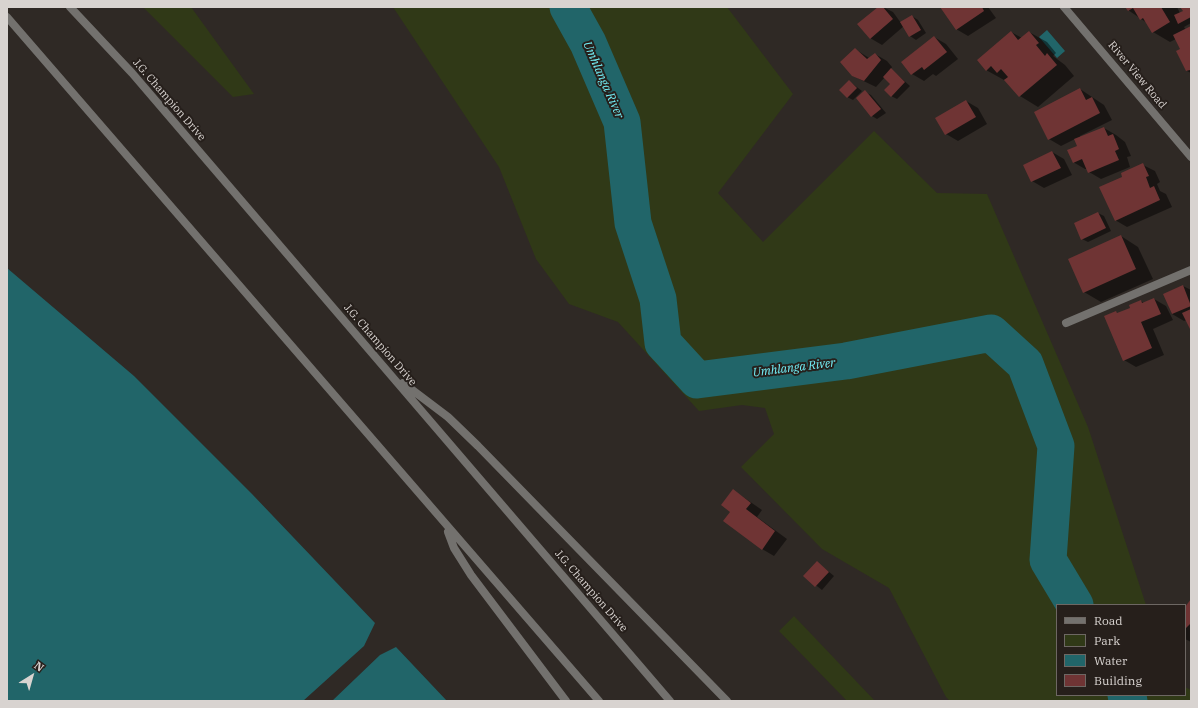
<!DOCTYPE html>
<html>
<head>
<meta charset="utf-8">
<style>
  body { margin:0 }
  #map { position:relative; width:1198px; height:708px; overflow:hidden; background:#2f2925; font-family:"IBM Plex Serif",serif }
  canvas { display:block }
  .frame { position:absolute; inset:0; border:8px solid #d8d3d0; pointer-events:none }
  .legend { position:absolute; left:1056px; top:604px; width:130px; height:92px; box-sizing:border-box; background:#261f1b; border:1px solid #6d6763; margin:0; padding:5px 7px; list-style:none; font-size:12px; color:#d8d3d0 }
  .legend li { display:flex; align-items:center; gap:8px; height:20px }
  .legend b { width:20px; border:1px solid #6d6763 }
  .north { position:absolute; left:12px; top:656px; width:40px; height:40px; -webkit-text-stroke:3px #261f1b; paint-order:stroke; rotate:37deg; font-size:11px; font-weight:700; line-height:16px; text-align:center; color:#d8d3d0 }
  .north::after { content:''; display:block; margin:auto; width:14px; height:18px; background:#d8d3d0; clip-path:polygon(50% 0,100% 100%,50% 72%,0 100%) }
</style>
</head>
<body>
<div id="map">
<canvas width="1198" height="708"></canvas>
<div class="frame"></div>
<ul class="legend">
<li><b style="height:5px;background:#73716e"></b>Road</li>
<li><b style="height:11px;background:#303917"></b>Park</li>
<li><b style="height:11px;background:#216569"></b>Water</li>
<li><b style="height:11px;background:#6f3434"></b>Building</li>
</ul>
<div class="north">N</div>
</div>
<script>
const g = document.querySelector('canvas').getContext('2d');
g.lineJoin = 'round';
function fillPath(path, color) {
  g.fillStyle = color;
  g.fill(path, 'evenodd');
}
function poly(rows) {
  const path = new Path2D();
  for (const r of rows) {
    path.moveTo(r[0], r[1]);
    for (let i = 2; i < r.length; i += 2) path.lineTo(r[i], r[i + 1]);
  }
  return path;
}
function strokePath(path, color, width, dash) {
  g.strokeStyle = color;
  g.lineWidth = width;
  g.lineCap = dash ? 'butt' : 'round';
  g.setLineDash(dash || []);
  g.stroke(path);
}
function drawText(font, color, halo, rows, align = 'center') {
  g.font = font + ' "IBM Plex Serif",serif';
  g.lineWidth = 4;
  g.setLineDash([]);
  g.textBaseline = 'middle';
  g.strokeStyle = halo;
  g.fillStyle = color;
  for (const [text, x, y, turn = 0] of rows) {
    g.save();
    g.translate(x, y);
    g.rotate((+turn || 0) * Math.PI / 180);
    g.textAlign = isNaN(turn) ? turn : align;
    if (halo) g.strokeText(text, 0, 0);
    g.fillText(text, 0, 0);
    g.restore();
  }
}
fillPath(poly([
  [143,7,191,7,254,94,233,97],
  [393,7,727,7,793,94,718,193,763,242,874,131,937,193,987,194,1088,427,1146,605,1057,605,1057,695,1185,695,1185,687,1191,690,1191,701,950,701,946,697,889,588,822,549,741,467,774,434,765,408,742,405,699,411,618,322,569,304,536,259,499,167],
  [794,616,875,701,847,701,779,631]
]), '#303917');
fillPath(poly([
  [1047,30,1065,51,1057,58,1039,37],
  [7,268,134,376,252,494,375,623,364,646,303,701,7,701],
  [396,647,447,701,332,701,380,655]
]), '#216569');
fillPath(poly([
  [879,7,883,7,893,12,901,23,912,16,918,20,926,33,916,40,910,36,904,26,882,45,870,38],
  [942,7,988,7,996,18,968,36,956,29],
  [1126,7,1177,7,1180,13,1184,11,1182,7,1191,7,1191,23,1184,27,1186,30,1191,27,1191,73,1187,71,1181,49,1176,39,1170,42,1153,32,1147,23,1128,10],
  [1011,32,1022,38,1029,32,1047,42,1056,53,1053,56,1065,65,1074,76,1038,107,1020,96,1005,79,1004,80,986,70],
  [934,37,946,44,958,59,936,76,933,74,924,81,912,74,902,62],
  [855,49,869,58,875,54,887,61,892,67,891,69,910,86,897,99,891,96,892,84,885,77,876,87,853,76],
  [849,81,862,91,853,100,847,97],
  [1080,89,1104,105,1112,120,1080,136,1080,138,1104,128,1116,135,1125,142,1131,156,1127,157,1130,167,1101,179,1089,172,1087,169,1085,169,1073,162,1078,147,1075,139,1061,146,1049,139],
  [865,92,871,95,886,113,877,119,872,116],
  [966,101,978,108,987,124,958,141,946,134],
  [1052,152,1064,159,1072,175,1044,188,1032,181],
  [1143,165,1155,171,1160,182,1157,184,1160,191,1166,194,1172,207,1127,227,1115,220,1124,177],
  [1098,213,1104,216,1111,231,1088,242,1082,239],
  [1121,236,1138,247,1153,279,1101,302,1084,292],
  [1183,286,1191,290,1191,329,1187,320,1184,321,1172,314,1164,294],
  [1154,299,1166,306,1173,320,1153,329,1164,355,1136,367,1124,360,1116,312,1119,314,1131,308,1141,301,1144,303],
  [733,490,762,510,757,517,787,539,774,556,762,549,731,512],
  [817,562,834,576,822,590,804,576],
  [1191,600,1191,642,1185,639,1185,609]
]), '#0007');
strokePath(poly([
  [568,7,588,43,622,122,633,223,658,299,663,343,697,380,846,361,991,333,1025,364,1056,446,1048,560,1075,605],
  [1126,695,1129,701]
]), '#216569', 37);
fillPath(poly([
  [878,7,883,7,893,19,870,39,857,24],
  [940,7,982,7,984,11,956,30],
  [1125,7,1161,7,1170,22,1152,33,1143,18,1140,20,1133,8,1128,11],
  [1180,7,1191,7,1191,17,1178,24,1174,15,1183,11],
  [912,15,921,30,909,37,900,22],
  [1191,26,1191,72,1190,70,1186,71,1176,51,1180,49,1173,35],
  [1011,31,1018,40,1029,31,1039,43,1036,45,1045,56,1047,53,1057,65,1019,97,1004,80,1008,77,1001,69,997,73,991,66,986,71,977,60],
  [934,36,947,52,924,70,922,67,911,75,901,62],
  [855,48,867,59,875,53,881,60,864,81,852,76,840,62],
  [891,68,905,82,891,97,884,90,890,84,883,77],
  [849,80,857,88,847,98,839,90],
  [1080,88,1086,100,1092,97,1100,113,1048,140,1034,112],
  [865,90,881,109,871,117,856,98],
  [966,100,976,117,945,135,935,118],
  [1104,127,1108,136,1113,134,1119,149,1115,151,1119,160,1088,173,1082,159,1073,163,1067,150,1077,146,1074,139],
  [1052,151,1061,168,1031,182,1023,165],
  [1143,163,1149,176,1146,177,1150,188,1154,186,1160,200,1115,221,1099,187,1122,177,1121,173],
  [1098,212,1106,228,1081,240,1074,223],
  [1121,235,1136,269,1083,293,1068,259],
  [1183,285,1191,306,1172,314,1163,294],
  [1154,298,1161,314,1141,322,1152,348,1123,361,1104,316,1116,311,1117,313,1130,308,1129,305,1141,300,1142,303],
  [1191,309,1191,328,1190,329,1182,313],
  [733,489,751,503,746,509,775,531,762,550,723,521,730,512,721,505],
  [817,561,829,572,815,587,803,576],
  [1191,599,1191,623,1185,629,1185,607]
]), '#6f3434');
strokePath(poly([
  [1064,7,1191,157],
  [1066,323,1191,270]
]), '#73716e', 8);
strokePath(poly([
  [70,7,132,73,670,701],
  [7,17,599,701],
  [403,383,448,417,478,446,727,701],
  [448,532,454,548,471,575,566,701]
]), '#73716e', 8);
drawText('11px', '#d8d3d0', '#261f1b', [
  ["River View Road",1137,75,50],
  ["J.G. Champion Drive",169,100,49],
  ["J.G. Champion Drive",380,345,49],
  ["J.G. Champion Drive",591,591,49]
]);
drawText('italic 12px', '#74f3fb', '#261f1b', [
  ["Umhlanga River",603,80,66],
  ["Umhlanga River",794,368,-7]
]);
</script>
</body>
</html>
